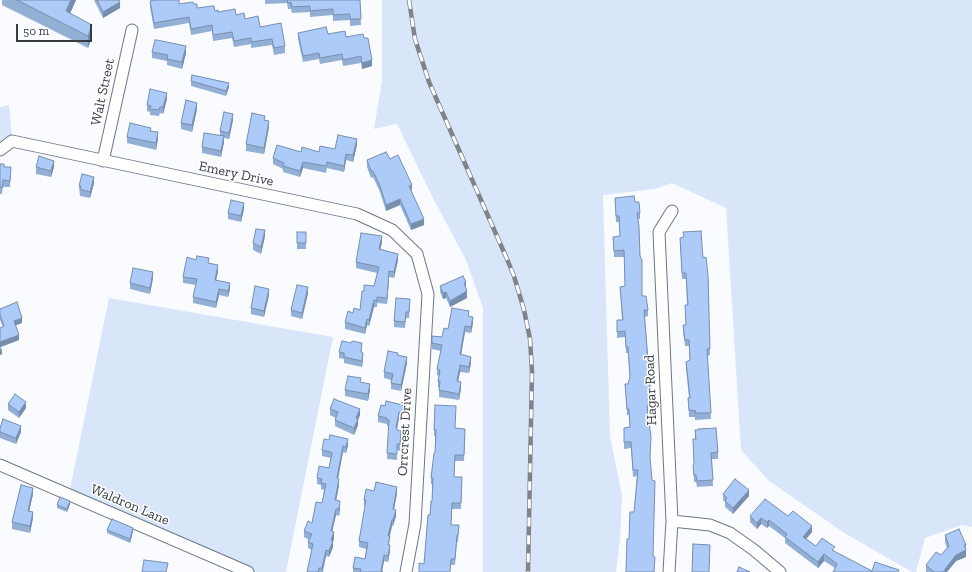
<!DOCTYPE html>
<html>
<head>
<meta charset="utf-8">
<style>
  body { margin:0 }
  #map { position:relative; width:972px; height:572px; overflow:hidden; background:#f9fbff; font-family:"Zilla Slab",serif }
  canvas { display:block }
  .scale { position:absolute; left:16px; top:24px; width:76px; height:18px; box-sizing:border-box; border:2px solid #373b42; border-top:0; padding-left:5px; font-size:12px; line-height:14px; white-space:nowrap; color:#373b42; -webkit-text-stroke:3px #fff; paint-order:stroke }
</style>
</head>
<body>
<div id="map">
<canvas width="972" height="572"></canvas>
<div class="scale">50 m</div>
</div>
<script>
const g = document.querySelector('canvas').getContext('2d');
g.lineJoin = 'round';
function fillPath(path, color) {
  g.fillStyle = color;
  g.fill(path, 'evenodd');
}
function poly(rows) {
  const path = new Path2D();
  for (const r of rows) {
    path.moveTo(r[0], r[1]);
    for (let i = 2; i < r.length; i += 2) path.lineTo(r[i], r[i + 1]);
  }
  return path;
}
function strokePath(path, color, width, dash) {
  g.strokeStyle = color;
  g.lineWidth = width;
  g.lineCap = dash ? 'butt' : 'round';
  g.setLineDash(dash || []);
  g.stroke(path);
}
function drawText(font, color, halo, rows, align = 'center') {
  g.font = font + ' "Zilla Slab",serif';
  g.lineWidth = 3;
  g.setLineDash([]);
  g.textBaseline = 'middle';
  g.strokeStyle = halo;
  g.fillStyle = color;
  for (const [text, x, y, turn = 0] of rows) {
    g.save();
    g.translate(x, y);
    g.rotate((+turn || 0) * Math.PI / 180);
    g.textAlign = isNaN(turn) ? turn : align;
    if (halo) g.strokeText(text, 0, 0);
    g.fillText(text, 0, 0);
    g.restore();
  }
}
fillPath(poly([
  [382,0,972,0,972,527,962,525,925,538,916,572,912,572,846,534,769,481,741,450,726,208,672,183,655,189,603,195,610,437,622,495,620,539,616,572,483,572,483,308,466,260,433,198,397,124,374,129,382,81],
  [9,105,12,135,0,143,0,107],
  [109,298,333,337,286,572,248,572,69,494]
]), '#d9e6fa');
const minor = poly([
  [0,150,12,141,357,214,392,230,417,254,428,294,415,524,406,572],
  [103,161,132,30],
  [0,465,248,572],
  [672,521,710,525,730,533,754,550,780,572],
  [669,572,672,521,659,232,672,211]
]);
strokePath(minor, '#6c7787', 13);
strokePath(minor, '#fff', 11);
const rail = poly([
  [409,0,415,39,429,82,507,259,514,276,524,310,530,339,532,371,528,572]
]);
strokePath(rail, '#808389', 4.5);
strokePath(rail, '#fff', 3, [9]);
fillPath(poly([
  [2,0,76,0,70,13,92,37,88,48,2,5],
  [94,0,119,0,120,8,103,18],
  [265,0,360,0,361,25,350,26,350,20,333,21,333,15,310,17,310,12,292,13,291,9,288,9,287,3,265,4],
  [150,1,179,4,194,4,197,8,236,15,260,27,285,46,285,53,274,55,272,45,251,48,251,44,234,47,232,38,213,41,212,31,191,35,189,23,154,29,150,7],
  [298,33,328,34,346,37,372,66,362,69,361,63,343,66,342,60,320,64,319,59,303,62,298,39],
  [152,52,186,53,182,69,167,65,167,61,152,58],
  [191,81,229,87,226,96,191,86],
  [167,99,163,114,160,113,159,116,150,115,150,112,147,111,147,105],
  [197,109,192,132,181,129,181,123],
  [233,120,229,139,224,138,224,142,221,157,202,153,202,147,220,135,220,131],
  [265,120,269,127,264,154,246,151,246,144],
  [151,131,158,139,156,150,127,143,127,137],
  [357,145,353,162,346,160,344,172,327,168,326,173,303,168,300,177,283,172,283,169,273,164,273,158,301,152,319,152],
  [390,159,411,191,424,225,411,230,400,205,386,211,380,192,373,177,371,178,367,167,367,160],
  [0,164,4,167,11,167,10,187,3,187,2,194,0,194],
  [36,167,54,167,51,177,36,174],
  [94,183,90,198,80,196,79,186],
  [615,198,635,202,640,213,640,219,638,219,642,296,648,310,648,316,645,317,651,398,651,404,648,404,648,412,650,458,653,557,655,563,629,539,634,512,637,476,633,477,631,448,624,449,624,428,630,427,629,415,627,415,625,384,628,384,630,378,628,353,626,353,625,337,617,338,617,320,622,320,620,287,625,286,624,257,614,257,613,237,620,236,619,222,616,222],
  [244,209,241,222,228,219,228,213],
  [265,236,261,254,253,250,253,243],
  [680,238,703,258,708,275,710,355,707,356,711,419,695,420,695,417,689,417,688,398,689,398,686,368,686,362,690,360,689,346,685,346,683,332,683,325,686,325,685,305,687,305,686,279,682,279],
  [306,239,306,249,297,249,297,243],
  [382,242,380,250,398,260,394,278,389,277,387,304,377,303,377,307,374,307,369,326,367,325,365,334,345,329,345,322,353,313,360,310,364,291,374,286,377,273,356,268,356,262],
  [209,263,218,271,216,280,230,289,228,297,219,295,216,308,193,303,193,297,196,285,183,283,183,277],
  [153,278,150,294,130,289,130,283],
  [440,286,466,288,467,298,450,307,446,298,443,299,440,292],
  [308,293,302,319,291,316,291,310],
  [269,295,264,317,251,314,251,308],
  [410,305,409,318,406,318,405,328,394,327,394,321],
  [0,309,22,323,16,325,19,340,1,347,2,354,0,355,0,328,3,327,0,320],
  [469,316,473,323,471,333,465,332,461,355,471,363,469,373,460,372,458,381,461,388,459,400,439,397,439,387,438,387,438,381,439,376,437,375,437,369,441,351,432,349,432,336,442,337,448,329],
  [362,350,362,352,363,359,362,367,344,363,344,359,339,358,339,352],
  [398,355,407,363,401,391,391,389,391,380,384,378,384,372],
  [345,390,370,390,368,401,345,396],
  [8,404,26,408,19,418,8,410],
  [435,405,455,428,465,435,464,461,455,461,454,477,462,484,461,509,452,509,451,525,459,525,458,542,457,542,455,565,424,564,432,501,432,484,431,484,431,478,435,453,435,436,434,436],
  [330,409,360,415,358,420,358,425,354,435,335,426,335,420,336,418,330,415],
  [403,411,402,419,399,418,397,428,397,430,401,437,400,451,397,450,397,460,387,459,389,426,387,426,387,424,378,422,378,416],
  [0,428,21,432,16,444,0,438],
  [695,430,718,452,718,459,712,459,713,486,697,487,696,482,694,482,693,465,694,465,693,439,695,439],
  [348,445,346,453,343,452,338,475,338,478,339,485,336,501,340,508,339,516,336,515,332,531,334,538,333,542,333,547,329,557,326,556,323,572,307,572,312,550,308,548,308,542,309,540,304,537,304,531,312,523,322,503,324,490,321,489,321,485,317,484,317,478,329,468,331,458,322,456,322,450],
  [374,491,397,493,394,509,396,516,393,526,392,526,390,536,389,545,390,551,388,562,384,561,382,571,383,572,353,572,353,568,365,559,366,549,359,547,359,541,365,506,364,506,364,500],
  [33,494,29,511,33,518,30,533,12,529,12,522],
  [723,494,749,496,733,514,725,507,725,502,723,500],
  [70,504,67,512,57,508,57,505],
  [750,516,788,516,812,532,806,539,816,546,835,552,872,571,899,572,833,572,835,568,824,561,818,568,785,543,785,538,769,526,767,528,761,524,757,529,750,522],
  [107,530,133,531,130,543,107,533],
  [945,535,966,545,966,557,956,561,947,572,926,572,926,565,941,555,947,548,945,542]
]), '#94afd6');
fillPath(poly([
  [71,0,76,0,66,23,66,11],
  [120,2,120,8,103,18,103,12],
  [92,25,92,37,88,48,88,36],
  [186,46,186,53,182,69,182,62],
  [372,60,372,66,362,69,362,63],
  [229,83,229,87,226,96,226,91],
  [167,93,167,99,163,114,163,107],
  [197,103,197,109,192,132,192,125],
  [233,114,233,120,229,139,229,133],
  [269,121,269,127,264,154,264,148],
  [158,132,158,139,156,150,156,143],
  [224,136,224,142,221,157,221,151],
  [357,139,357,145,353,162,353,155],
  [346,154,346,160,344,172,344,166],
  [54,161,54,167,51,177,51,171],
  [303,162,303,168,300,177,300,171],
  [94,177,94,183,90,198,90,192],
  [412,185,412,191,409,186],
  [400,199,400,205,386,211,386,205],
  [244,203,244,209,241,222,241,216],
  [424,219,424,225,411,230,411,224],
  [265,230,265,236,261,254,261,247],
  [382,236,382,242,379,255,379,249],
  [398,254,398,260,394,278,394,272],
  [218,265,218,271,215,286,215,280],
  [389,271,389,277,387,304,387,298],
  [153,272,153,278,150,294,150,288],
  [466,282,466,288,464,283],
  [230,283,230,289,228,297,228,291],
  [308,287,308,293,302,319,302,313],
  [219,289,219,295,216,308,216,302],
  [269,289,269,295,264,317,264,311],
  [467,291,467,298,450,307,450,301],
  [446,292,446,298,443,299,443,293],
  [374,300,374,307,369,326,369,320],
  [473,317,473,323,471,333,471,327],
  [22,318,22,323,14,326,14,321],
  [367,319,367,325,365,334,365,328],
  [465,326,465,332,460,361,460,354],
  [19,335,19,340,0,347,0,342],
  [2,349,2,354,0,355,0,350],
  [363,353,363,359,362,367,362,361],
  [407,357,407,363,401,391,401,385],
  [471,357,471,363,469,373,469,367],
  [460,365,460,372,457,387,457,381],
  [461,382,461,388,459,400,459,394],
  [370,384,370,390,368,401,368,394],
  [26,402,26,408,19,418,19,412],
  [403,405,403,411,402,419,402,413],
  [360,409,360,415,358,420,358,425,354,435,354,428,356,418],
  [399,412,399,418,396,434,396,428],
  [21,426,21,432,16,444,16,438],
  [348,439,348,445,346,453,346,447],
  [343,446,343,452,337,485,337,478,338,469],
  [339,479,339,485,335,507,335,500],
  [397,487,397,493,393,515,393,509],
  [33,488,33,494,28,517,28,511],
  [749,490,749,496,733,514,733,508],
  [70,501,70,504,67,512,67,509],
  [340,501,340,508,339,516,339,509],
  [336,509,336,515,331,537,331,531],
  [396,510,396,516,393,526,393,520],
  [33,512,33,518,30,533,30,526],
  [761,518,761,524,757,529,757,523],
  [392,520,392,526,388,542,388,536],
  [769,520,769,526,767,528,767,522],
  [812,526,812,532,803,543,803,537],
  [133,528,133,531,130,543,130,539],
  [334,532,334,538,333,542,333,547,329,557,329,551,331,540],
  [390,545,390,551,388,562,388,556],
  [326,550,326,556,322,572,322,568],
  [966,550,966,557,956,561,947,572,943,572,956,555],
  [824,554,824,561,818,568,818,562],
  [384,555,384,561,382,572,381,572]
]), '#788eae');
const building = poly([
  [17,0,71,0,66,11,92,25,88,36,17,0],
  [97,0,119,0,120,2,103,12,97,0],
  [154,0,179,0,179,4,193,2,194,4,197,4,197,8,212,6,214,6,215,11,218,10,218,12,235,9,236,15,244,13,245,19,258,16,260,27,281,23,285,46,274,48,272,39,251,42,251,38,234,41,232,32,213,35,212,25,191,29,189,17,154,23,150,1,154,0],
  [287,0,360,0,361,19,350,19,350,14,333,15,333,9,310,11,310,6,292,7,291,2,288,3,287,0],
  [326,27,328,34,345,31,346,37,363,34,364,38,368,38,372,60,362,63,361,56,343,60,342,54,320,58,319,53,303,56,298,33,326,27],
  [155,40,157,40,186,46,182,62,167,59,168,55,152,52,155,40],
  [192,75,229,83,226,91,191,81,192,75],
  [150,89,167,93,163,107,160,107,159,110,150,109,151,106,147,105,150,89],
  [186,100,197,103,192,125,181,123,186,100],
  [224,112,233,114,229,133,220,131,224,112],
  [252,113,265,116,264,120,269,121,264,148,246,144,252,113],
  [130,123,151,128,150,131,158,132,156,143,127,137,130,123],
  [204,133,224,136,221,151,202,147,204,133],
  [338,135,357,139,353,155,346,154,344,166,327,162,326,166,303,162,300,171,283,166,284,163,273,158,277,145,301,152,302,147,319,152,320,146,335,149,338,135],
  [386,152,390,159,398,155,412,185,409,186,424,219,411,224,400,199,386,205,380,186,373,171,371,171,367,160,386,152],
  [39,156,54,161,51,171,36,167,39,156],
  [0,164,4,164,4,167,11,167,10,181,3,180,2,188,0,187,0,164],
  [82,174,94,177,90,192,80,189,81,186,79,186,82,174],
  [634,196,635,202,639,202,640,213,637,213,639,226,640,256,642,260,642,296,646,296,648,310,644,310,651,398,648,397,649,406,647,406,651,437,650,457,652,480,655,481,653,556,655,557,654,572,626,572,627,539,629,539,630,512,634,512,638,470,633,470,631,442,624,442,624,428,630,427,629,409,627,409,625,384,628,384,630,377,628,347,626,347,625,331,617,332,617,320,623,320,620,287,625,286,624,250,614,251,613,237,620,236,619,216,616,216,615,198,634,196],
  [231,200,244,203,241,216,228,213,231,200],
  [256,229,265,230,261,247,253,243,256,229],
  [701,231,703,258,706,257,708,275,710,349,707,349,711,413,695,413,696,411,689,410,688,398,690,398,686,362,690,360,689,340,685,340,683,325,686,325,685,305,688,305,686,273,682,273,680,238,684,237,683,232,701,231],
  [297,232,306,232,306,243,297,243,297,232],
  [361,233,382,236,379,249,398,254,394,272,389,271,387,298,377,297,377,301,374,300,369,320,367,319,365,328,345,322,348,311,353,313,354,308,360,310,362,291,364,291,364,285,374,286,379,267,356,262,361,233],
  [197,256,209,258,208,263,218,265,215,280,230,283,228,291,219,289,216,302,193,297,197,279,183,277,187,257,196,260,197,256],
  [133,268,153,272,150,288,130,283,133,268],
  [463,276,466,282,464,283,467,291,450,301,446,292,443,293,440,286,463,276],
  [297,285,308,287,302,313,291,310,297,285],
  [255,286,269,289,264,311,251,308,255,286],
  [396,298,410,299,409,312,406,312,405,322,394,321,396,298],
  [17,302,22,318,14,321,19,335,0,342,0,328,4,326,0,315,0,309,17,302],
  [452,308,469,311,468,316,473,317,471,327,465,326,460,354,471,357,469,367,460,365,457,381,461,382,459,394,439,390,440,381,438,381,440,370,437,369,442,345,432,343,432,336,442,337,444,328,448,329,452,308],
  [342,341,351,343,352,341,362,343,361,352,363,353,362,361,344,357,344,353,339,352,342,341],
  [388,351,398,353,397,355,407,357,401,385,391,383,393,374,384,372,388,351],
  [348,376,361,378,360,382,370,384,368,394,345,390,348,376],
  [15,394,26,402,19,412,8,404,15,394],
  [334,399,360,409,356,418,358,419,354,428,335,420,338,412,330,409,334,399],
  [386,401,403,405,402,413,399,412,396,428,397,428,397,430,401,431,400,444,397,444,397,454,387,453,389,420,387,420,387,418,378,416,381,405,385,406,386,401],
  [435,405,456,406,455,428,465,429,464,455,455,455,454,477,462,477,461,503,452,503,451,525,459,525,458,535,457,535,455,559,451,559,450,572,419,572,419,563,424,564,428,515,430,515,431,501,432,501,433,478,431,478,434,453,435,453,436,430,434,430,435,405],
  [3,419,21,426,16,438,0,432,0,428,3,419],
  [716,428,718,452,711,453,713,480,697,481,696,475,694,475,693,465,694,464,693,439,696,439,695,430,698,430,698,429,716,428],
  [330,435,348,439,346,447,343,446,337,478,339,479,335,500,340,501,339,509,336,509,331,531,334,532,331,540,333,541,329,551,326,550,322,568,319,568,318,572,307,572,313,544,308,542,312,534,304,531,308,521,312,523,316,502,322,503,326,484,321,483,322,479,317,478,319,466,329,468,332,453,331,452,322,450,324,439,329,440,330,435],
  [735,479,749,490,733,508,725,501,727,498,723,494,735,479],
  [376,482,397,487,393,509,396,510,393,520,392,520,388,536,390,536,388,545,390,545,388,556,384,555,381,571,383,572,360,572,361,569,353,568,355,557,365,559,368,543,359,541,366,500,364,500,366,489,374,491,376,482],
  [21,485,33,488,28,511,33,512,30,526,12,522,21,485],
  [60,497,70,501,67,509,57,505,60,497],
  [765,499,788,516,793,511,812,526,803,537,816,546,822,538,835,547,832,550,872,571,875,562,899,570,898,572,833,572,837,564,824,554,818,562,785,537,787,534,769,520,767,522,761,518,757,523,750,516,765,499],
  [112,519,133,528,130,539,107,530,112,519],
  [959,529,966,545,964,545,966,550,956,555,943,572,934,572,926,565,936,552,941,555,949,546,945,535,959,529],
  [693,544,710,545,709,572,692,572,693,544],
  [144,560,168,563,166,572,142,572,144,560],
  [739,567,750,572,737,572,739,567]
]);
fillPath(building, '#accbf9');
strokePath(building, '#788eae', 1);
drawText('14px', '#373b42', '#fff', [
  ["Walt Street",103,92,-78],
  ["Emery Drive",236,174,12],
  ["Hagar Road",651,390,-92],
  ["Orrcrest Drive",405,432,-87],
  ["Waldron Lane",130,505,23]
]);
</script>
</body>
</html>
